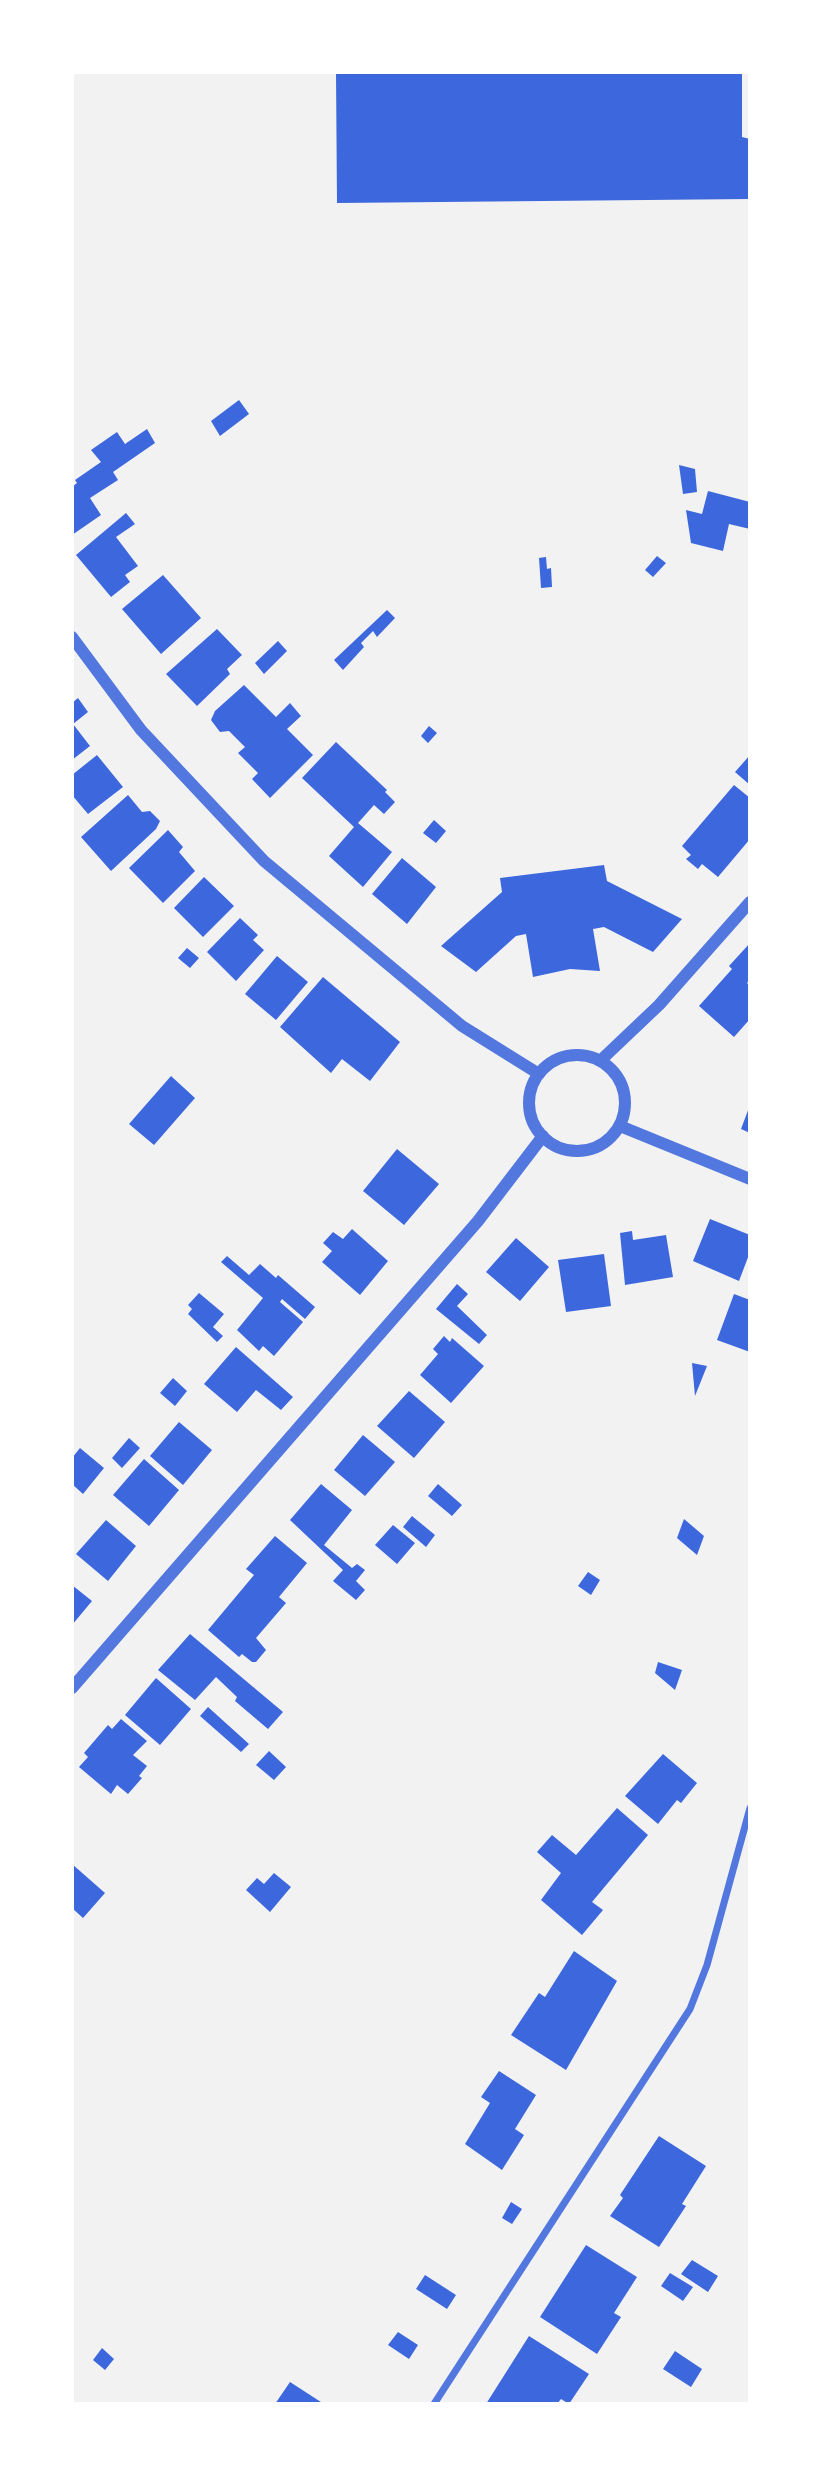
<!DOCTYPE html>
<html>
<head>
<meta charset="utf-8">
<style>
  body { margin:0 }
  #map { position:relative; width:822px; height:2476px; overflow:hidden; background:#f2f2f2; font-family:"Alegreya Sans",sans-serif }
  canvas { display:block }
  .frame { position:absolute; inset:0; border:74px solid #fff; pointer-events:none }
</style>
</head>
<body>
<div id="map">
<canvas width="822" height="2476"></canvas>
<div class="frame"></div>
</div>
<script>
const g = document.querySelector('canvas').getContext('2d');
g.lineJoin = 'round';
function fillPath(path, color) {
  g.fillStyle = color;
  g.fill(path, 'evenodd');
}
function poly(rows) {
  const path = new Path2D();
  for (const r of rows) {
    if (r.length === 3) {
      path.moveTo(r[0] + r[2], r[1]);
      path.arc(r[0], r[1], r[2], 0, 2 * Math.PI);
      continue;
    }
    path.moveTo(r[0], r[1]);
    for (let i = 2; i < r.length; i += 2) path.lineTo(r[i], r[i + 1]);
  }
  return path;
}
function strokePath(path, color, width, dash) {
  g.strokeStyle = color;
  g.lineWidth = width;
  g.lineCap = dash ? 'butt' : 'round';
  g.setLineDash(dash || []);
  g.stroke(path);
}
fillPath(poly([
  [336,72,742,72,742,137,750,139,750,199,337,203],
  [239,400,249,414,220,436,211,421],
  [147,429,155,443,113,472,118,480,90,498,101,515,72,535,72,487,77,483,75,480,101,462,91,450,117,432,125,444],
  [679,465,695,469,697,492,683,494],
  [708,491,750,502,750,529,729,524,723,551,691,543,686,510,702,514],
  [126,513,135,524,116,537,138,566,125,575,130,582,111,597,76,555],
  [657,556,666,563,653,577,645,570],
  [546,557,547,569,551,568,552,587,541,588,539,558],
  [163,575,201,618,161,654,122,609],
  [387,610,395,618,377,637,373,631,361,643,364,647,343,670,334,660],
  [217,629,242,655,227,669,230,674,197,706,166,674],
  [278,641,287,651,264,674,255,663],
  [244,685,276,717,290,703,301,716,287,729,313,755,270,798,252,779,258,773,238,753,245,747,229,731,220,732,211,720,215,711],
  [78,698,88,712,73,724,90,746,72,760,72,703],
  [429,726,437,733,428,743,421,736],
  [336,742,387,790,385,792,395,802,384,814,374,805,358,823,392,852,363,887,329,856,354,827,302,778],
  [97,755,123,787,88,814,72,795,72,775],
  [750,755,750,785,735,772],
  [734,785,750,798,750,839,718,877,702,864,698,869,686,859,691,855,682,846],
  [128,795,142,812,150,811,160,821,156,829,111,871,81,837],
  [434,820,446,831,436,843,423,833],
  [168,830,183,847,179,852,195,871,163,903,129,868],
  [402,858,436,887,407,924,372,894],
  [604,865,607,881,682,919,653,952,604,927,593,929,600,971,570,969,533,977,526,934,516,936,476,972,441,946,502,892,500,878],
  [204,877,234,906,203,937,174,908],
  [240,918,258,935,253,940,264,950,236,981,207,952],
  [750,943,750,979,747,983,750,986,750,1019,734,1037,699,1006,732,969,729,966],
  [187,948,199,958,190,968,178,958],
  [277,956,308,982,276,1020,245,994],
  [323,977,400,1042,370,1081,342,1059,331,1073,280,1027],
  [171,1076,195,1098,154,1145,129,1124],
  [750,1105,750,1133,741,1129],
  [397,1149,439,1184,404,1225,363,1191],
  [710,1219,750,1235,750,1252,739,1281,693,1261],
  [352,1229,388,1261,360,1295,322,1262,332,1251,323,1243,333,1232,343,1239],
  [632,1231,633,1240,666,1235,673,1277,625,1285,620,1233],
  [516,1238,549,1267,520,1301,486,1272],
  [604,1254,611,1306,566,1312,558,1260],
  [227,1256,249,1275,260,1264,276,1278,278,1275,315,1307,305,1319,282,1299,280,1302,303,1322,274,1356,263,1346,259,1351,237,1330,263,1298,221,1262],
  [457,1284,468,1294,457,1306,487,1335,479,1344,436,1309],
  [199,1293,224,1314,213,1327,223,1336,217,1342,188,1314,192,1309,188,1305],
  [734,1294,750,1300,750,1352,717,1340],
  [444,1336,450,1342,452,1338,484,1366,451,1403,420,1375,438,1354,433,1349],
  [236,1347,293,1397,281,1410,256,1390,237,1412,204,1384],
  [692,1363,707,1366,695,1396],
  [173,1378,187,1391,175,1406,160,1393],
  [409,1391,445,1422,414,1458,377,1426],
  [179,1422,212,1450,183,1485,150,1456],
  [363,1435,395,1462,365,1496,334,1470],
  [129,1438,140,1448,122,1468,112,1458],
  [80,1448,104,1468,83,1494,72,1484,72,1458],
  [144,1459,179,1490,149,1526,113,1495],
  [321,1484,352,1510,324,1545,352,1568,357,1564,365,1570,356,1581,365,1590,356,1600,333,1581,343,1570,290,1520],
  [438,1484,462,1505,452,1516,428,1496],
  [412,1516,435,1535,426,1547,403,1527],
  [684,1519,704,1536,697,1555,677,1538],
  [106,1520,136,1546,108,1581,76,1554],
  [393,1525,415,1543,397,1564,375,1545],
  [275,1536,307,1563,279,1597,286,1603,256,1638,266,1650,256,1662,252,1662,242,1654,239,1657,208,1630,254,1575,246,1569],
  [588,1572,600,1580,591,1595,578,1586],
  [72,1585,92,1601,72,1625],
  [190,1634,283,1712,268,1729,235,1701,237,1697,216,1677,195,1700,158,1670],
  [658,1662,682,1670,675,1690,655,1673],
  [156,1678,191,1709,160,1745,125,1715],
  [208,1707,249,1744,241,1752,200,1716],
  [121,1719,147,1741,133,1755,147,1766,139,1776,142,1778,128,1794,117,1785,111,1794,79,1767,88,1757,84,1753,108,1725,112,1729],
  [269,1751,286,1767,274,1780,256,1765],
  [663,1754,697,1783,681,1803,677,1800,658,1824,625,1796],
  [617,1808,648,1835,592,1902,603,1910,582,1935,541,1900,561,1873,537,1852,552,1835,576,1855],
  [72,1864,105,1893,83,1918,72,1908],
  [274,1873,291,1887,270,1912,246,1890,257,1878,264,1884],
  [574,1951,617,1981,566,2070,511,2035,539,1993,545,1997],
  [499,2071,536,2095,515,2129,524,2135,502,2170,465,2144,490,2103,481,2097],
  [659,2136,706,2166,682,2204,686,2206,659,2247,610,2216,623,2198,620,2195],
  [511,2202,522,2209,512,2224,502,2218],
  [586,2245,637,2277,614,2313,621,2317,597,2354,540,2317],
  [692,2260,718,2276,708,2292,681,2274],
  [670,2273,693,2287,683,2301,661,2286],
  [425,2275,456,2295,447,2309,416,2289],
  [398,2332,418,2345,409,2359,388,2345],
  [529,2336,589,2374,569,2404,561,2399,557,2404,486,2404],
  [102,2348,114,2359,105,2370,93,2360],
  [675,2351,702,2369,691,2387,663,2369],
  [290,2382,324,2404,275,2404]
]), '#3d67dc');
strokePath(poly([
  [434,2404,690,2009,707,1965,750,1808]
]), '#5277de', 7);
strokePath(poly([
  [72,637,141,730,264,861,462,1026,539,1074],
  [577,1103,48],
  [600,1061,659,1005,750,902],
  [620,1126,750,1179],
  [72,1688,478,1221,543,1136]
]), '#5277de', 12);
</script>
</body>
</html>
